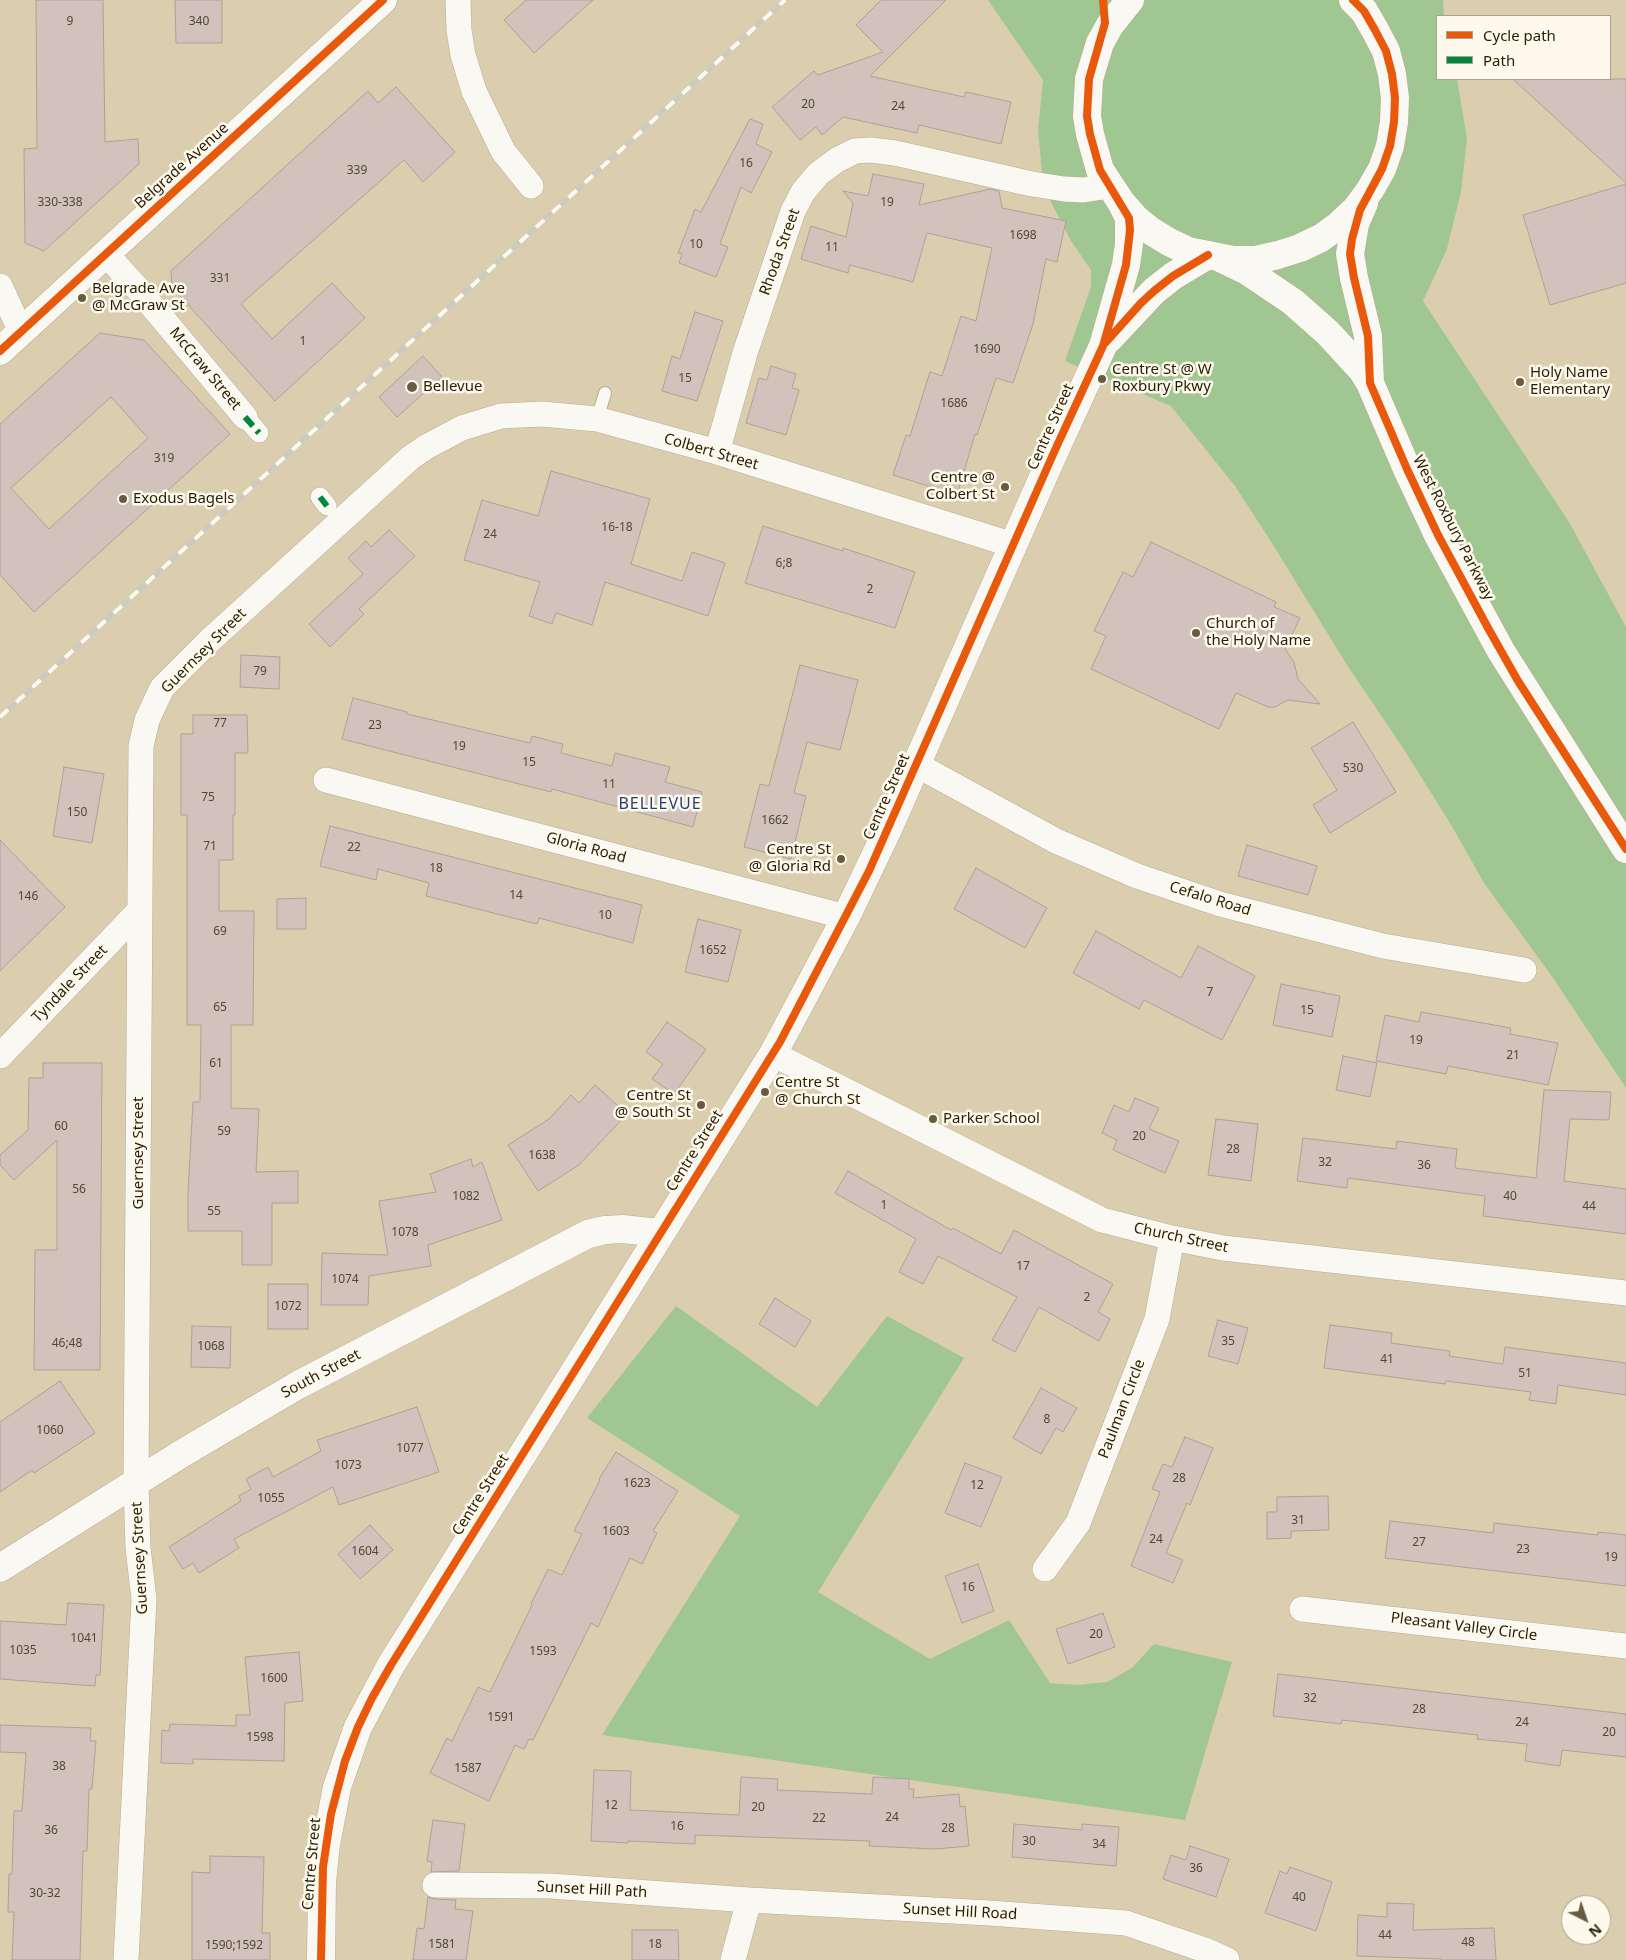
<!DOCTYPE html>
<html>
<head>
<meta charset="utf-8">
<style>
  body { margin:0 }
  #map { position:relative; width:1626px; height:1960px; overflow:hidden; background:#dbceae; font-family:"Noto Sans",sans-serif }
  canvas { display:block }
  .legend { position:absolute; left:1436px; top:15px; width:175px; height:65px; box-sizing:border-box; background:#fef9ed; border:1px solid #a8a191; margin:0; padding:6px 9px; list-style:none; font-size:15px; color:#271e06 }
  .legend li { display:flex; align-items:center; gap:10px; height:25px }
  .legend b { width:25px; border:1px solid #a8a191 }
  .north { position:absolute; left:1561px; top:1895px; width:50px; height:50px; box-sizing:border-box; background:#fef9ed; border:1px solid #a8a191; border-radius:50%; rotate:139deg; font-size:14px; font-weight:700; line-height:20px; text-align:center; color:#271e06 }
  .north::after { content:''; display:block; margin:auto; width:18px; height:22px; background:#665c41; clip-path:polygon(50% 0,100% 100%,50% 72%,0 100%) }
</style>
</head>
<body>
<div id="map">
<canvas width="1626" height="1960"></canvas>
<ul class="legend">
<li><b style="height:6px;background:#e8590c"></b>Cycle path</li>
<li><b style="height:6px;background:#00873e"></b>Path</li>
</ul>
<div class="north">N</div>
</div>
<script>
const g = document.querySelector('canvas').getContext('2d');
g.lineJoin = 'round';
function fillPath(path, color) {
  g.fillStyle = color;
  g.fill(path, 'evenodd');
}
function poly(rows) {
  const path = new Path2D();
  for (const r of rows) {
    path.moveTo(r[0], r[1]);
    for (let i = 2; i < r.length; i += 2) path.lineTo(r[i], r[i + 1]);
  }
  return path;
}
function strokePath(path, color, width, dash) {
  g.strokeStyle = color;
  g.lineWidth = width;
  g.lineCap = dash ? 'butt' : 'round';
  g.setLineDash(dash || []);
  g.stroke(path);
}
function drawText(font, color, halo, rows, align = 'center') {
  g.font = font + ' "Noto Sans",sans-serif';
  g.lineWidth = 5;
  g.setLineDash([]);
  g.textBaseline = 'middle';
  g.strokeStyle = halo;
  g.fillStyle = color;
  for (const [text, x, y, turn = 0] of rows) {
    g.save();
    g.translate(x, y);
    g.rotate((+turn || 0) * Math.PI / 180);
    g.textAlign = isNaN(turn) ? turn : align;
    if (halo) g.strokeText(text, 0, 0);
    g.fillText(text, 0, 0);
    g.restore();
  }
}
fillPath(poly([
  [988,0,1443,0,1444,16,1437,16,1437,79,1457,79,1467,139,1461,192,1447,249,1423,301,1569,522,1626,627,1626,1088,1551,975,1484,883,1450,823,1403,748,1347,665,1270,540,1235,486,1171,406,1065,361,1091,287,1091,270,1071,241,1051,202,1042,173,1038,130,1043,80],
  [676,1306,817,1407,887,1316,964,1358,818,1592,930,1659,1009,1620,1050,1683,1078,1685,1107,1682,1132,1668,1154,1644,1232,1662,1185,1820,602,1735,740,1516,587,1418]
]), '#a0c692');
const building = poly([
  [36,0,103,0,105,142,138,139,139,164,44,251,25,243,24,149,37,148,36,0],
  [175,0,222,0,222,43,176,43,175,0],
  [526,0,593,0,534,53,504,20,526,0],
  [881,0,946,0,870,76,964,97,966,92,1011,102,1001,144,919,125,917,133,843,117,822,135,816,127,800,140,772,107,814,71,818,75,883,52,856,25,881,0],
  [1513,79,1626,79,1626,183,1513,79],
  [396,87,455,152,423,182,404,160,241,304,272,339,332,283,365,318,275,401,172,287,171,271,368,91,378,103,396,87],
  [750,119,763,124,756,144,772,152,751,193,741,187,720,244,728,247,716,277,679,263,682,254,678,253,695,209,701,212,750,119],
  [873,174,924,184,919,205,990,189,999,191,1002,208,1066,221,1057,262,1046,259,1033,324,1013,383,996,378,977,435,975,434,957,495,893,475,906,435,910,436,930,372,942,376,961,316,976,321,992,248,927,233,913,282,850,265,848,273,801,259,811,226,846,237,853,203,843,191,868,196,873,174],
  [1626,184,1626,283,1550,305,1523,215,1626,184],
  [695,312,723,321,697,401,662,391,672,356,680,359,695,312],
  [100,333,144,340,230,434,34,612,0,575,0,424,100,333],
  [111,397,148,438,49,529,11,488,111,397],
  [423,356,442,377,397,417,379,397,423,356],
  [771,366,796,374,792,388,799,390,786,435,746,423,759,378,767,380,771,366],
  [551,471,650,499,631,564,682,581,692,552,725,563,708,616,605,582,592,625,556,613,552,624,529,616,540,582,464,560,482,500,538,516,551,471],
  [763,526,843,551,843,548,915,572,895,628,745,583,763,526],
  [389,530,415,556,359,609,364,614,330,647,309,624,363,574,348,558,366,541,371,547,389,530],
  [1151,542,1276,602,1274,607,1300,618,1285,649,1294,662,1298,679,1320,704,1288,700,1275,707,1268,707,1236,693,1219,729,1091,669,1106,636,1094,631,1123,572,1133,577,1151,542],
  [241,655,280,657,279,689,240,687,241,655],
  [800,665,858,680,840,750,807,742,794,793,806,796,791,859,744,847,760,784,769,786,800,665],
  [353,698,407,712,407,714,530,743,532,736,563,744,561,753,612,766,615,753,670,767,665,782,702,792,693,827,552,789,551,792,342,739,353,698],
  [193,715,247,715,248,753,235,753,235,815,233,815,233,860,219,860,219,911,254,911,253,1025,231,1025,231,1108,259,1109,256,1172,298,1171,298,1203,272,1203,272,1265,242,1265,242,1231,188,1231,188,1192,193,1102,200,1102,201,1025,187,1025,187,815,181,815,181,734,193,734,193,715],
  [1353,722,1396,792,1330,833,1313,805,1337,790,1311,748,1353,722],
  [64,767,104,774,92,843,53,836,64,767],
  [330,826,642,905,633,943,539,918,537,924,426,896,429,883,378,869,376,880,320,866,330,826],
  [0,840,65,907,0,971,0,840],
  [1247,845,1317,866,1308,895,1238,876,1247,845],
  [976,868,1047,908,1025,948,954,909,976,868],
  [306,898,306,929,277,929,277,899,306,898],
  [698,919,741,930,728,982,685,972,698,919],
  [1096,931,1181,978,1198,946,1255,976,1222,1040,1144,1000,1139,1009,1073,973,1096,931],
  [1281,984,1340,996,1332,1037,1273,1025,1281,984],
  [1421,1012,1511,1028,1510,1034,1558,1043,1548,1085,1448,1066,1446,1074,1376,1061,1385,1015,1419,1022,1421,1012],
  [667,1022,706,1049,674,1094,652,1079,663,1064,646,1052,667,1022],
  [1343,1056,1377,1063,1370,1097,1336,1090,1343,1056],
  [43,1063,102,1063,100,1370,34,1370,35,1250,57,1250,57,1140,14,1180,0,1165,0,1155,28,1130,29,1078,43,1078,43,1063],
  [595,1085,627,1114,579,1165,538,1191,508,1145,549,1119,571,1095,579,1103,595,1085],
  [1544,1090,1611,1092,1609,1120,1570,1119,1564,1181,1626,1189,1626,1234,1483,1216,1485,1196,1348,1178,1347,1188,1297,1181,1303,1138,1396,1149,1397,1141,1457,1149,1455,1168,1536,1178,1544,1090],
  [1135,1098,1159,1108,1149,1129,1179,1141,1165,1173,1113,1150,1117,1140,1102,1133,1114,1105,1129,1112,1135,1098],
  [1216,1119,1258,1124,1251,1181,1208,1175,1216,1119],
  [471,1159,473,1167,482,1162,502,1220,428,1245,431,1266,369,1276,368,1305,321,1305,322,1253,388,1255,379,1201,436,1192,430,1174,471,1159],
  [848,1171,951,1230,953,1228,1001,1254,1014,1230,1113,1284,1098,1312,1110,1319,1099,1341,1039,1307,1015,1352,992,1340,1017,1297,938,1256,923,1284,899,1272,916,1239,835,1193,848,1171],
  [268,1284,308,1284,308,1329,268,1329,268,1284],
  [775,1298,811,1321,795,1347,759,1324,775,1298],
  [1218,1320,1248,1328,1238,1364,1208,1356,1218,1320],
  [1330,1325,1392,1333,1391,1343,1450,1351,1449,1356,1503,1364,1505,1347,1626,1363,1626,1395,1558,1385,1556,1404,1529,1400,1531,1392,1446,1381,1445,1384,1324,1368,1330,1325],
  [192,1326,231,1327,230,1368,191,1367,192,1326],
  [60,1381,95,1433,34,1473,32,1470,0,1492,0,1422,60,1381],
  [1041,1388,1077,1408,1063,1432,1056,1428,1041,1454,1013,1438,1041,1388],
  [417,1407,439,1472,339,1505,333,1487,234,1539,239,1548,199,1573,193,1563,183,1569,169,1547,241,1501,239,1496,251,1489,246,1479,268,1467,273,1477,321,1451,317,1440,417,1407],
  [1185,1437,1213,1448,1190,1505,1187,1503,1166,1553,1183,1560,1173,1583,1131,1566,1160,1492,1152,1489,1163,1464,1172,1467,1185,1437],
  [616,1452,678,1491,653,1531,657,1533,642,1564,630,1558,598,1627,591,1623,533,1740,529,1739,524,1749,515,1745,489,1801,430,1773,447,1738,452,1741,478,1687,490,1692,532,1605,531,1604,548,1569,562,1575,582,1534,574,1531,600,1480,599,1479,616,1452],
  [965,1463,1002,1477,981,1527,945,1513,965,1463],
  [1328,1496,1329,1530,1291,1531,1291,1538,1267,1539,1267,1512,1277,1512,1277,1497,1328,1496],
  [1390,1521,1493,1533,1494,1523,1598,1535,1598,1532,1626,1535,1626,1586,1385,1558,1390,1521],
  [370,1525,393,1550,360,1579,338,1554,370,1525],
  [978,1564,994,1611,962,1623,945,1576,978,1564],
  [68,1603,104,1605,100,1675,96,1675,95,1686,0,1679,0,1621,66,1625,68,1603],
  [1103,1613,1115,1647,1068,1664,1056,1629,1103,1613],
  [299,1652,303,1701,285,1703,284,1761,193,1759,193,1764,161,1763,162,1730,169,1731,170,1724,236,1726,236,1715,250,1715,245,1657,299,1652],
  [1278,1674,1626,1714,1626,1757,1562,1750,1560,1766,1525,1761,1527,1744,1477,1739,1478,1735,1342,1720,1341,1724,1273,1716,1278,1674],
  [0,1725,91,1728,90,1741,96,1741,92,1789,89,1789,87,1851,83,1851,80,1960,12,1960,14,1912,8,1912,9,1874,12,1874,14,1811,22,1811,26,1753,0,1752,0,1725],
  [594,1770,631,1771,630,1810,739,1815,741,1777,778,1779,777,1790,872,1794,873,1777,909,1779,909,1789,914,1789,913,1798,959,1794,960,1807,965,1806,969,1846,935,1849,869,1846,870,1841,695,1835,695,1844,628,1841,628,1843,591,1841,594,1770],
  [433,1820,465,1824,459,1871,431,1872,432,1862,427,1861,433,1820],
  [1014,1824,1082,1830,1082,1824,1119,1827,1116,1866,1012,1857,1014,1824],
  [1190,1846,1229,1859,1216,1897,1163,1879,1171,1855,1186,1860,1190,1846],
  [210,1856,264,1857,262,1933,270,1933,270,1960,192,1960,192,1872,210,1873,210,1856],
  [1290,1867,1332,1882,1316,1931,1265,1913,1280,1871,1287,1874,1290,1867],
  [428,1897,435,1899,456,1900,455,1909,473,1911,466,1960,413,1960,417,1928,424,1929,428,1897],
  [1387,1903,1414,1904,1413,1930,1494,1928,1496,1960,1441,1960,1441,1959,1357,1956,1358,1915,1387,1917,1387,1903],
  [632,1930,678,1930,679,1960,632,1960,632,1930]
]);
fillPath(building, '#d1c2bc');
strokePath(building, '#ae9f99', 1);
const service = poly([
  [597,419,605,393]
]);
const pedestrian = poly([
  [245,417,259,433],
  [320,497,327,506]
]);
const minor = poly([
  [458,0,459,30,463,55,474,91,503,151,531,186],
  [106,254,137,288,245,417],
  [0,286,21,332],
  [717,452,745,353,793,211,803,192,818,174,837,160,855,151,871,150,895,153,1032,184,1064,189,1083,190,1109,186],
  [917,765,1056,841,1137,876,1220,904,1383,946,1524,970],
  [326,780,846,917],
  [773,1054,1102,1220,1172,1238,1223,1248,1626,1293],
  [0,1056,139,911],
  [1045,1569,1078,1523,1157,1319,1172,1238],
  [1302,1609,1626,1646],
  [435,1885,550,1886,749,1900],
  [126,1960,144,1599,138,1548,136,1484,141,746,147,720,162,688,207,643,410,458,426,447,462,428,501,416,542,414,597,419,717,452,1013,545],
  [733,1960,749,1900,989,1913,1126,1923,1205,1950,1227,1960]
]);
const tertiary = poly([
  [0,1568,181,1454,298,1385,588,1234,605,1230,622,1229,660,1233]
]);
const secondary = poly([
  [1109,339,1154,291,1173,276,1208,255],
  [321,1960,322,1882,326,1844,337,1787,358,1727,391,1665,773,1054,846,917,888,829,1055,450,1103,346,1126,265,1129,244,1129,218,1121,202]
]);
const primary = poly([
  [1130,0,1110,25,1100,43,1089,79,1087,116,1090,134,1100,170,1121,202,1135,218,1151,231,1169,242,1188,251,1233,260,1256,260,1278,255,1300,248,1321,238,1339,225,1356,209,1370,190,1382,169,1390,146,1394,122,1395,98,1392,74,1386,51,1375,30,1364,11,1353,0],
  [1364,203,1355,224,1350,254,1354,278,1368,336,1370,383],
  [1220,258,1247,271,1293,302,1328,333,1362,370,1370,383,1407,469,1438,535,1501,651,1626,849],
  [0,351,383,0]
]);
strokePath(service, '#b7ac93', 14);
strokePath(pedestrian, '#b7ac93', 20);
strokePath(minor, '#b7ac93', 26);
strokePath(tertiary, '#b7ac93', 29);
strokePath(secondary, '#b7ac93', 29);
strokePath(primary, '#b7ac93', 29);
strokePath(service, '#faf8f3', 12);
strokePath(pedestrian, '#faf8f3', 19);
strokePath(minor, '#faf8f3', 25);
strokePath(tertiary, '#faf8f3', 28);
strokePath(secondary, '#faf8f3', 28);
strokePath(primary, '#faf8f3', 28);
const rail = poly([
  [0,717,785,0]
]);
strokePath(rail, '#cdcac0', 5.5);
strokePath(rail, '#fef9ed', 4, [11]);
strokePath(poly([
  [245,417,259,433],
  [320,497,327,506]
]), '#00873e', 6, [12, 6]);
strokePath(poly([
  [1353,0,1364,11,1375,30,1386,51,1392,74,1395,98,1394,122,1390,146,1382,169,1360,210,1352,239,1350,254,1354,278,1368,336,1370,383,1407,469,1438,535,1488,628,1518,681,1626,849],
  [1106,342,1141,303,1154,291,1173,276,1208,255],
  [0,351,383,0],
  [321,1960,323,1867,331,1814,345,1761,358,1727,372,1698,391,1665,780,1042,869,871,1055,450,1103,346,1126,265,1130,230,1129,218,1100,170,1090,134,1087,116,1089,79,1105,23,1103,0]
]), '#e8590c', 8);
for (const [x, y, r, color] of [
  [82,298,5,"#665c41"],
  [1102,379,5,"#665c41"],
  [1520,382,5,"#665c41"],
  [412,387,6,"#665c41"],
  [1005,487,5,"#665c41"],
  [123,499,5,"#665c41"],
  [1196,633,5,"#665c41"],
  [841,859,5,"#665c41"],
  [765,1092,5,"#665c41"],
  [701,1105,5,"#665c41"],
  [933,1119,5,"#665c41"]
]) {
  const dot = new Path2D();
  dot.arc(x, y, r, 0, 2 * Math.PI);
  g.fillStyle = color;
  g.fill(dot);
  strokePath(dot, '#fef9ed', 2);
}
drawText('12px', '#524734', null, [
  ["9",70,22],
  ["340",199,22],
  ["20",808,105],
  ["24",898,107],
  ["16",746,164],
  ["339",357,171],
  ["330-338",60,203],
  ["19",887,203],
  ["1698",1023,236],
  ["10",696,245],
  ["11",832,248],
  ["331",220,279],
  ["1",303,342],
  ["1690",987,350],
  ["15",685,379],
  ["1686",954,404],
  ["319",164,459],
  ["16-18",617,528],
  ["24",490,535],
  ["6;8",784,564],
  ["2",870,590],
  ["79",260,672],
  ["77",220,724],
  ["23",375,726],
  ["19",459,747],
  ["15",529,763],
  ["530",1353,769],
  ["11",609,785],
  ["75",208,798],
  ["150",77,813],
  ["1662",775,821],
  ["71",210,847],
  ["22",354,848],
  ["18",436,869],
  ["14",516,896],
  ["146",28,897],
  ["10",605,916],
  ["69",220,932],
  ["1652",713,951],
  ["7",1210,993],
  ["65",220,1008],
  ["15",1307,1011],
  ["19",1416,1041],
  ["21",1513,1056],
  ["61",216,1064],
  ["60",61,1127],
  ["59",224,1132],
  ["20",1139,1137],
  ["28",1233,1150],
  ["1638",542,1156],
  ["32",1325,1163],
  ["36",1424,1166],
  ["56",79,1190],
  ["1082",466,1197],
  ["40",1510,1197],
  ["1",884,1206],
  ["44",1589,1207],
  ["55",214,1212],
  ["1078",405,1233],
  ["17",1023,1267],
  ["1074",345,1280],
  ["2",1087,1298],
  ["1072",288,1307],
  ["35",1228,1342],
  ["46;48",67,1344],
  ["1068",211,1347],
  ["41",1387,1360],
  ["51",1525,1374],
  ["8",1047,1420],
  ["1060",50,1431],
  ["1077",410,1449],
  ["1073",348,1466],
  ["28",1179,1479],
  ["1623",637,1484],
  ["12",977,1486],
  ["1055",271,1499],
  ["31",1298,1521],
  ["1603",616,1532],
  ["24",1156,1540],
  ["27",1419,1543],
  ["23",1523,1550],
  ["1604",365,1552],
  ["19",1611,1558],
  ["16",968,1588],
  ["20",1096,1635],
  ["1041",84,1639],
  ["1035",23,1651],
  ["1593",543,1652],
  ["1600",274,1679],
  ["32",1310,1699],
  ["28",1419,1710],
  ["1591",501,1718],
  ["24",1522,1723],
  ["20",1609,1733],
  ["1598",260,1738],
  ["38",59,1767],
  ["1587",468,1769],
  ["12",611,1806],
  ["20",758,1808],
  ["24",892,1818],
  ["22",819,1819],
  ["16",677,1827],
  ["28",948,1829],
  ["36",51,1831],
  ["30",1029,1842],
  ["34",1099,1845],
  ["36",1196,1869],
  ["30-32",45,1894],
  ["40",1299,1898],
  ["44",1385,1936],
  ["48",1468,1943],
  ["1581",442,1945],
  ["18",655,1945],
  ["1590;1592",234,1946]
]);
drawText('15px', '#271e06', '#fef9ed', [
  ["Belgrade Avenue",182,166,-42],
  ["Rhoda Street",780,252,-70],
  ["McCraw Street",205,369,50],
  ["Centre Street",1051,427,-66],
  ["Colbert Street",711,452,16],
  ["West Roxbury Parkway",1453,528,63],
  ["Guernsey Street",204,651,-45],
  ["Centre Street",887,797,-66],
  ["Gloria Road",586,848,15],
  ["Cefalo Road",1210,899,17],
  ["Tyndale Street",70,984,-46],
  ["Centre Street",695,1151,-58],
  ["Guernsey Street",139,1153,-90],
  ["Church Street",1181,1238,12],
  ["South Street",321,1374,-28],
  ["Paulman Circle",1122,1409,-69],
  ["Centre Street",481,1495,-58],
  ["Guernsey Street",140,1558,-93],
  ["Pleasant Valley Circle",1464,1627,7],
  ["Centre Street",312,1864,-85],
  ["Sunset Hill Path",592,1890,3],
  ["Sunset Hill Road",960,1912,3]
]);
drawText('15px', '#271e06', '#fef9ed', [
  ["Belgrade Ave",92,289],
  ["@ McGraw St",92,306],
  ["Centre St @ W",1112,370],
  ["Roxbury Pkwy",1112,387],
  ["Holy Name",1530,373],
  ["Elementary",1530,390],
  ["Bellevue",423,387],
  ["Centre @",995,478,"right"],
  ["Colbert St",995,495,"right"],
  ["Exodus Bagels",133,499],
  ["Church of",1206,624],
  ["the Holy Name",1206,641],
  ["Centre St",831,850,"right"],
  ["@ Gloria Rd",831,867,"right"],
  ["Centre St",775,1083],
  ["@ Church St",775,1100],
  ["Centre St",691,1096,"right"],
  ["@ South St",691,1113,"right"],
  ["Parker School",943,1119]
], 'left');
g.letterSpacing = '1px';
drawText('16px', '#2a3c75', '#fef9ed', [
  ["BELLEVUE",660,804]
]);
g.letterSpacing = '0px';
</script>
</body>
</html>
